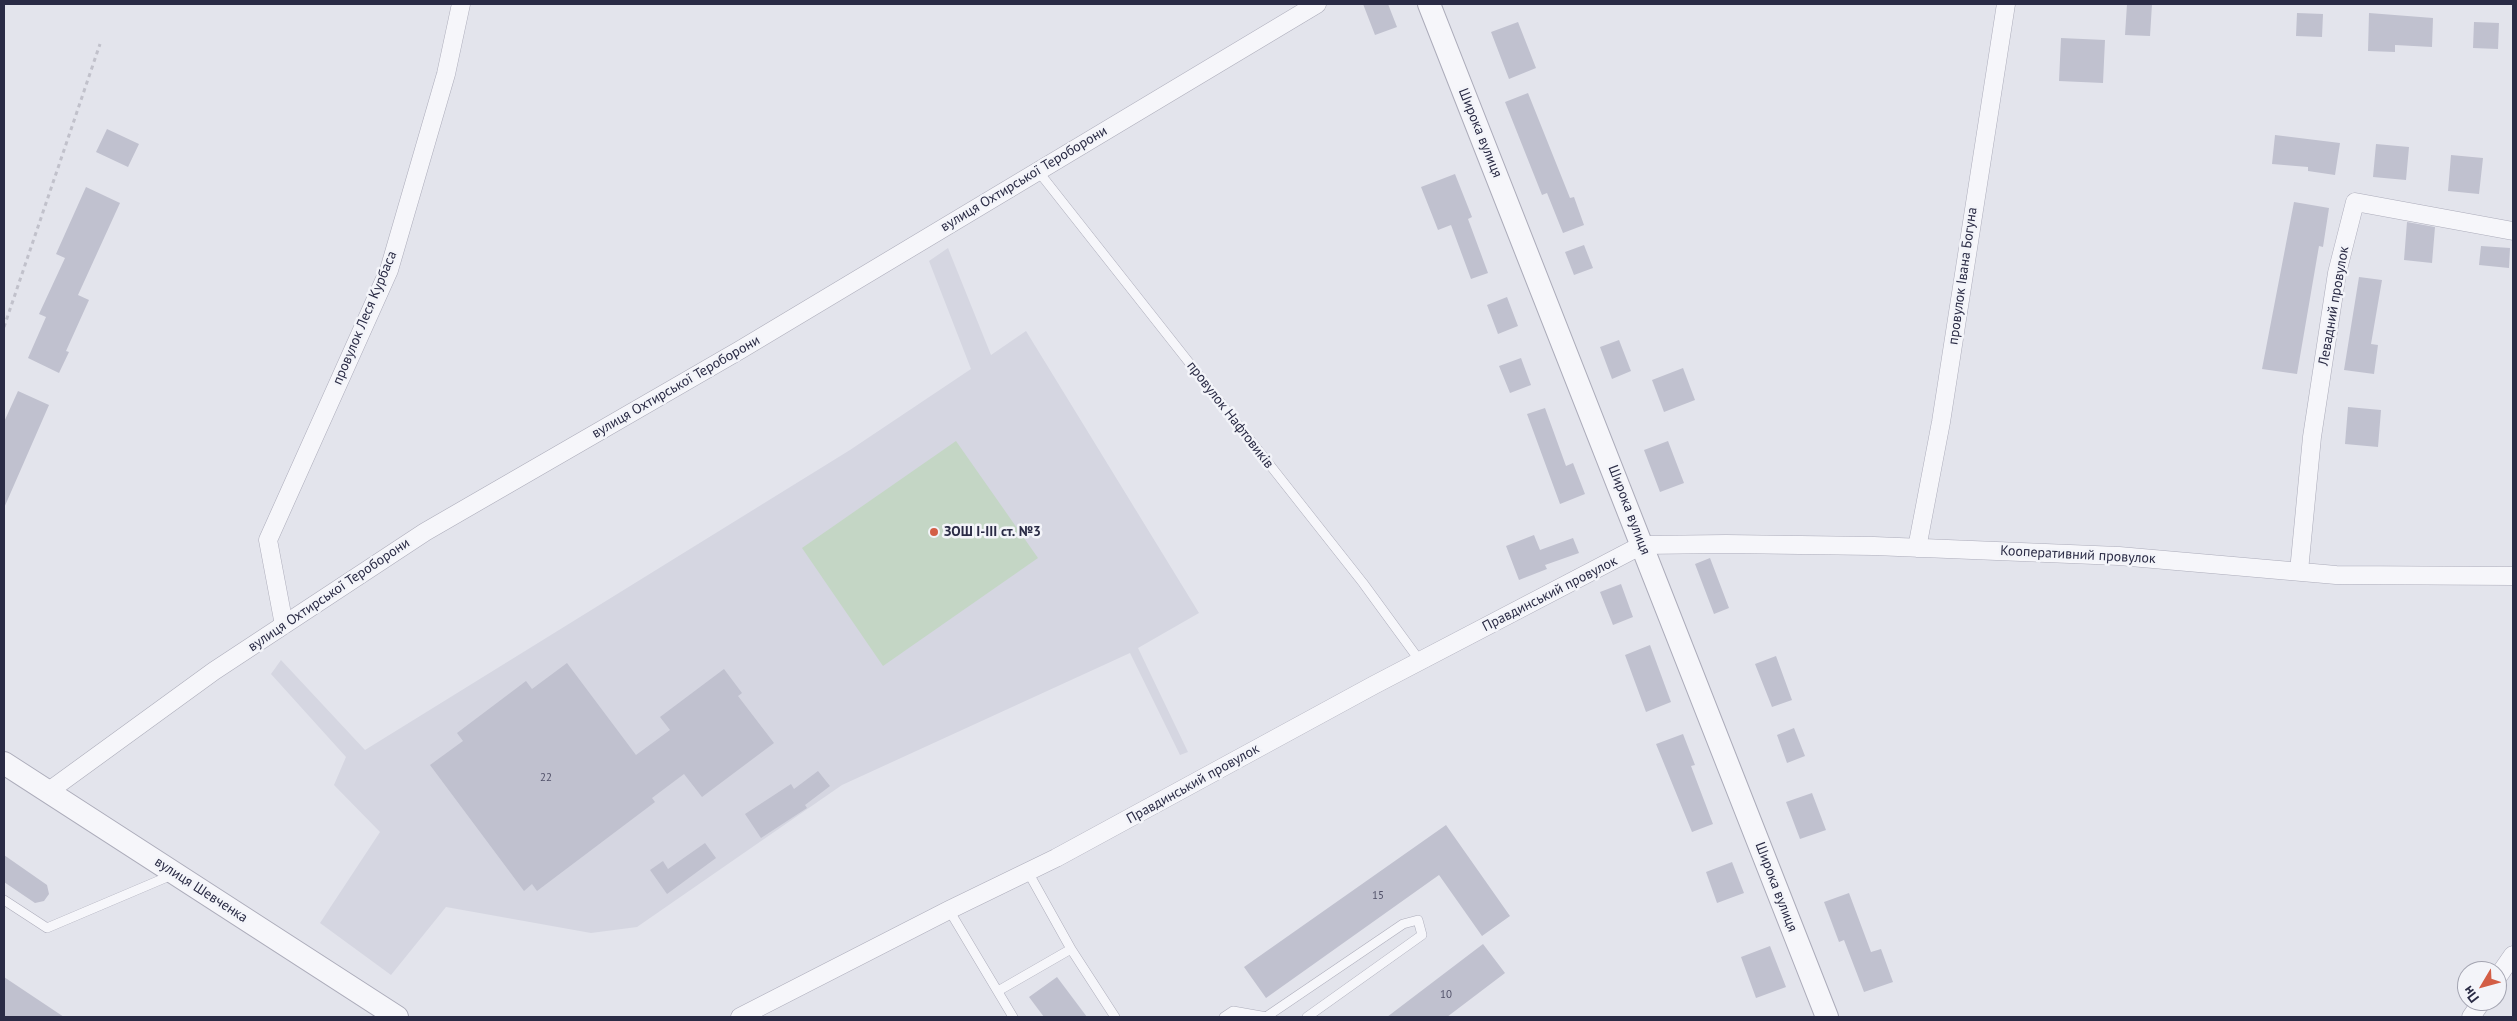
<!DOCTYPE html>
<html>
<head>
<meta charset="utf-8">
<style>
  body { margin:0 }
  #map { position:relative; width:2517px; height:1021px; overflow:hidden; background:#e3e4ec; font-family:"PT Sans",sans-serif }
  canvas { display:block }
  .frame { position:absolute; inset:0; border:5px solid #2a2b45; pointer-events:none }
  .north { position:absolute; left:2457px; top:961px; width:50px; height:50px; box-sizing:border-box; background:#f3f4f9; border:1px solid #a3a4b1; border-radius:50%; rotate:233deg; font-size:14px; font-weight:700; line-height:20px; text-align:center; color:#2a2b45 }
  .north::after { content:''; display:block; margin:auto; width:18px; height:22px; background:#d35e46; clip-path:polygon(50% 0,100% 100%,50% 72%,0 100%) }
</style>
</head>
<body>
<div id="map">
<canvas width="2517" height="1021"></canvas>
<div class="frame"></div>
<div class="north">Пн</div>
</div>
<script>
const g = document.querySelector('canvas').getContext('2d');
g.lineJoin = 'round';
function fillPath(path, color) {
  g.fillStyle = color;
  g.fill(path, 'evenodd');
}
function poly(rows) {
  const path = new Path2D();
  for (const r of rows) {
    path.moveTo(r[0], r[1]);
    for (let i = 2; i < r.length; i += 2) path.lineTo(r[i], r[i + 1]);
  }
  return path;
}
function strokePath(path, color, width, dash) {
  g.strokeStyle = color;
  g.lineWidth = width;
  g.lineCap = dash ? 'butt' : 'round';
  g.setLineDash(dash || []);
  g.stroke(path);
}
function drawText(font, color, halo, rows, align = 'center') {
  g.font = font + ' "PT Sans",sans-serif';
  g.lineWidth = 5;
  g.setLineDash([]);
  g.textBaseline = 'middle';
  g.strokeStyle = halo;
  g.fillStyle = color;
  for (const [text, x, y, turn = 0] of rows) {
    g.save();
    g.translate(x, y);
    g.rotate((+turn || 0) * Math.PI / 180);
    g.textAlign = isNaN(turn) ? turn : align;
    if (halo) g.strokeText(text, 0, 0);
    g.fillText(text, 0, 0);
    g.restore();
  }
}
fillPath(poly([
  [948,248,991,355,1026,331,1199,613,1138,648,1188,752,1180,755,1130,653,842,785,637,927,591,933,446,907,391,975,320,923,380,832,334,785,346,757,271,674,281,660,365,750,850,450,971,369,929,261]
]), '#d5d6e1');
fillPath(poly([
  [956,441,1038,558,883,666,802,548]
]), '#c4d6c5');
fillPath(poly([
  [1363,4,1388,4,1397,27,1375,35],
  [2127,4,2152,4,2150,36,2125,35],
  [2297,13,2323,14,2322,37,2296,36],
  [2369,13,2433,18,2432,47,2395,45,2395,52,2368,51],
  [1518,22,1536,68,1509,79,1491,32],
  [2474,22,2499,23,2498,49,2473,48],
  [2061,38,2105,40,2103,83,2059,81],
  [1528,93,1570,198,1574,197,1584,225,1563,233,1547,193,1542,195,1505,102],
  [107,129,139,144,128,167,96,152],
  [2275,135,2340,143,2335,175,2308,171,2308,167,2272,164],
  [2376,144,2409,147,2406,180,2373,177],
  [2451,155,2483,158,2479,194,2448,191],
  [1455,174,1472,217,1468,219,1488,273,1471,279,1451,225,1438,230,1421,187],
  [86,187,120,203,78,295,89,300,66,351,69,352,59,373,28,358,46,317,39,314,65,258,56,254],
  [2294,202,2329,208,2323,247,2319,246,2297,374,2262,369],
  [2407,222,2435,227,2432,263,2404,260],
  [1584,245,1593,268,1574,275,1565,252],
  [2481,246,2510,248,2509,268,2479,265],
  [2359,277,2382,280,2371,344,2378,345,2374,374,2344,370],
  [1507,297,1518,326,1498,334,1487,305],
  [1619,340,1631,371,1612,379,1600,347],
  [1521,358,1531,385,1510,393,1499,366],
  [1683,368,1695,400,1664,412,1652,380],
  [18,391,49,405,4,508,4,422],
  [2348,407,2381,410,2378,447,2345,444],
  [1545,408,1566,466,1573,463,1585,494,1560,504,1527,414],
  [1668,441,1684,483,1660,492,1644,450],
  [1534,535,1540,550,1573,538,1579,553,1545,565,1547,569,1519,580,1506,546],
  [1710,558,1729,608,1714,614,1695,564],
  [1621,584,1633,617,1613,625,1600,592],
  [1650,645,1671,702,1646,712,1625,655],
  [1776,656,1792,700,1772,707,1755,664],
  [567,663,636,755,670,730,660,717,724,669,742,693,738,696,774,743,702,797,684,774,652,798,655,802,537,891,532,884,524,891,430,765,463,741,457,733,526,681,532,689],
  [1794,728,1805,756,1787,763,1777,735],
  [1683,734,1695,765,1691,766,1713,824,1692,832,1656,744],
  [818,771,830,786,805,805,807,808,761,838,745,814,791,784,794,789],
  [1812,793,1826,830,1800,839,1786,802],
  [1446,825,1510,916,1482,936,1439,875,1266,998,1244,967],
  [705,843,716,858,667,894,650,870,663,861,668,869],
  [4,855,47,885,49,894,44,901,35,903,4,882],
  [1732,862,1744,893,1717,903,1706,872],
  [1849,893,1871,952,1881,949,1893,982,1864,992,1844,940,1839,942,1824,902],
  [1483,944,1505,973,1447,1017,1387,1017],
  [1770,946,1786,987,1756,998,1741,957],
  [4,977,64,1017,4,1017],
  [1057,977,1087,1017,1044,1017,1029,997]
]), '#c0c1cf');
const service = poly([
  [1038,171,1363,583,1420,661],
  [1028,872,1071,949],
  [4,900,47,928,172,875],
  [949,910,1013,1017],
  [998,991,1071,949,1115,1017],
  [1224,1017,1233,1011,1267,1017],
  [1266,1017,1403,924,1418,920,1422,935,1307,1017]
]);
const minor = poly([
  [1917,548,1941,422,2006,4],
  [2299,571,2312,437,2337,273,2355,202,2513,231],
  [284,625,268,540,389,270,446,74,461,4],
  [49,791,214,671,425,532,740,350,1317,4],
  [2497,978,2513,955],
  [740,1017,949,910,1056,858,1374,685,1642,545,1726,544,1874,546,2119,556,2336,575,2513,576],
  [2471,1017,2482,1001]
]);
const tertiary = poly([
  [1429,4,1827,1017],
  [4,763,397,1017]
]);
strokePath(service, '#acacba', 10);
strokePath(minor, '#acacba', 19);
strokePath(tertiary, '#acacba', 24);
strokePath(poly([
  [4,327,100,44]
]), '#c1c1cb', 3, [4, 4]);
strokePath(service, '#f6f6fa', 9);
strokePath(minor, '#f6f6fa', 18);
strokePath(tertiary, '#f6f6fa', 22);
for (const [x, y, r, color] of [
  [934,532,5,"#d35e46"]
]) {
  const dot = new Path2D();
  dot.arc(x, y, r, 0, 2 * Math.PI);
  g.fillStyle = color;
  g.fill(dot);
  strokePath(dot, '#f3f4f9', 2);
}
drawText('11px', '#505068', null, [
  ["22",546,778],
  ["15",1378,896],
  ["10",1446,995]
]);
drawText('14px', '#2a2b45', '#f3f4f9', [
  ["Широка вулиця",1480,133,68],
  ["вулиця Охтирської Тероборони",1024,179,-31],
  ["провулок Івана Богуна",1963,276,-82],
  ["Левадний провулок",2334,306,-80],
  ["провулок Леся Курбаса",365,318,-67],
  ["вулиця Охтирської Тероборони",676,387,-30],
  ["провулок Нафтовиків",1230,415,52],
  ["Широка вулиця",1629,510,69],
  ["Кооперативний провулок",2078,555,3],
  ["Правдинський провулок",1550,594,-27],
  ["вулиця Охтирської Тероборони",329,595,-34],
  ["Правдинський провулок",1193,784,-29],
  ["Широка вулиця",1776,887,69],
  ["вулиця Шевченка",201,890,33]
]);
drawText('bold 14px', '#2a2b45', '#f3f4f9', [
  ["ЗОШ І-ІІІ ст. №3",944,532]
], 'left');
</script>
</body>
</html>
